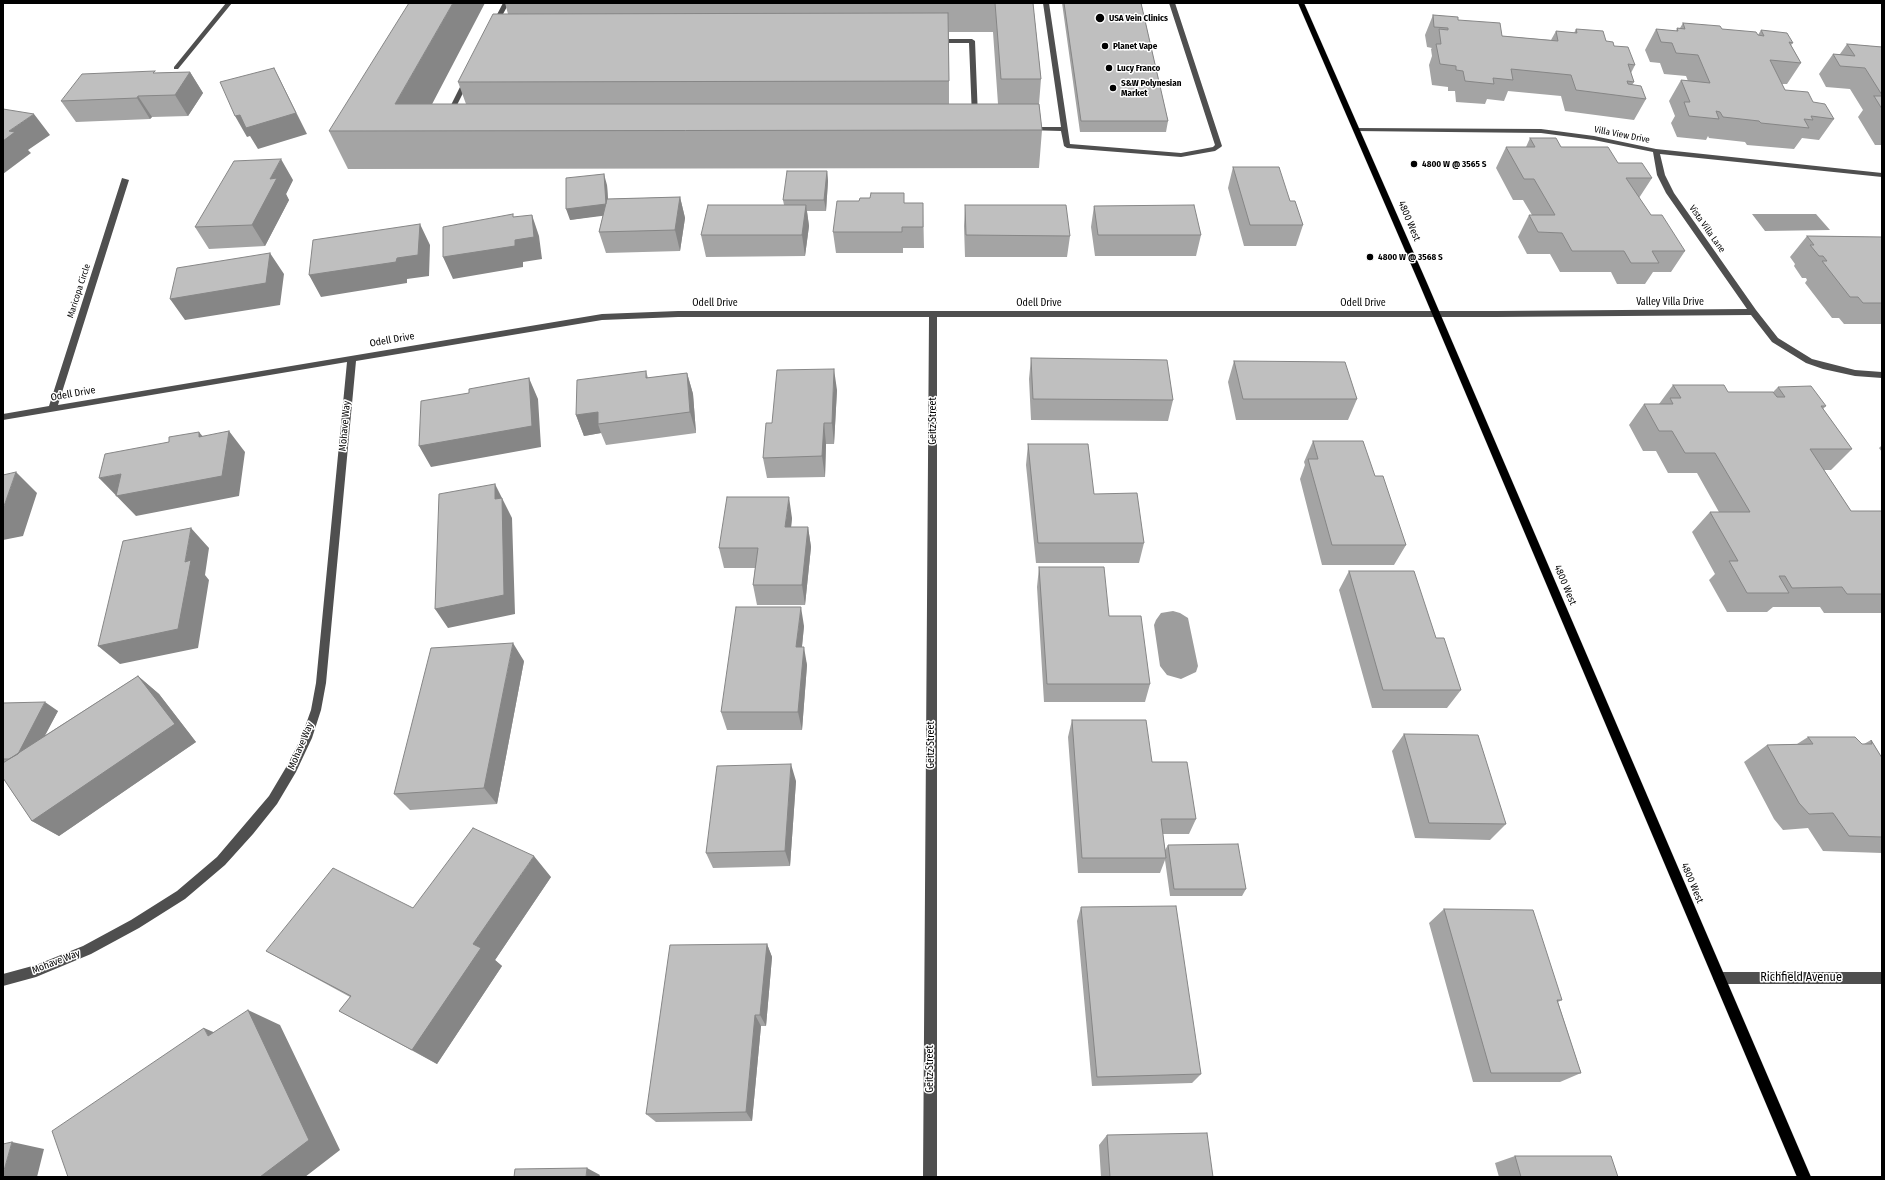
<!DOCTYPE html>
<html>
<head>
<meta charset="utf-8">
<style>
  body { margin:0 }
  #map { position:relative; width:1885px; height:1180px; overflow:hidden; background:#fff; font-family:"Fira Sans Condensed",sans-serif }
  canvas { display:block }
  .frame { position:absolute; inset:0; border:4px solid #000; pointer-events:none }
</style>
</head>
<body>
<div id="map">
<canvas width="1885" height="1180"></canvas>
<div class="frame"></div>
</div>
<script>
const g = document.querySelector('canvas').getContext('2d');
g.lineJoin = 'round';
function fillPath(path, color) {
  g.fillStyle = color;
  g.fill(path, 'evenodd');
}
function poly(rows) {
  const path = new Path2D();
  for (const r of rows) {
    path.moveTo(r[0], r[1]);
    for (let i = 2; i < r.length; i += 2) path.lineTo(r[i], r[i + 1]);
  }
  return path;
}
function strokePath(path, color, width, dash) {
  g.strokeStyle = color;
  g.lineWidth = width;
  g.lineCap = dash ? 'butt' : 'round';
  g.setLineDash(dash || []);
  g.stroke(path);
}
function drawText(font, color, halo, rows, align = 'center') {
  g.font = font + ' "Fira Sans Condensed",sans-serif';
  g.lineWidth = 3;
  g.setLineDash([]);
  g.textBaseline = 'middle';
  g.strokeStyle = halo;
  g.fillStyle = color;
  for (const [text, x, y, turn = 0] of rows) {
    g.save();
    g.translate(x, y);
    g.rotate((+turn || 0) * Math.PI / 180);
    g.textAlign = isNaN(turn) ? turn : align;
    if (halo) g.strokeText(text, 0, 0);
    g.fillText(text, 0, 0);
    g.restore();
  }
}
fillPath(poly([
  [1752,214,1816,214,1830,230,1765,231],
  [1173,611,1180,613,1188,618,1198,666,1196,672,1181,679,1167,675,1160,666,1154,625,1156,620,1161,613]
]), '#9d9d9d');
const major = poly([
  [1298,3,1304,3,1427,283,1811,1177,1797,1177,1419,283,1298,3]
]);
strokePath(major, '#dbdbdb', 1);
fillPath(poly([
  [226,3,232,3,178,69,174,69,174,67,226,3],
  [503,3,509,3,496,27,492,27,491,26,503,3],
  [1043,3,1049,3,1070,144,1181,153,1213,147,1215,145,1169,3,1175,3,1222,146,1221,147,1215,151,1181,157,1067,148,1064,146,1061,131,1026,130,1025,129,1028,127,1061,127,1043,3],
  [972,39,975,41,978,117,975,119,972,117,969,43,937,43,934,41,937,39,972,39],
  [467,77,470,79,452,115,447,116,446,115,464,79,467,77],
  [1357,128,1541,129,1594,136,1656,149,1882,173,1882,177,1660,154,1665,175,1674,193,1756,310,1778,338,1812,359,1855,370,1882,372,1882,378,1855,376,1823,369,1806,363,1772,342,1751,315,1497,317,937,317,937,1177,923,1177,929,317,678,317,602,320,356,361,326,683,321,710,312,738,296,772,277,804,253,834,225,865,185,899,139,928,91,954,36,977,3,986,3,974,36,965,83,946,131,920,177,891,217,857,269,796,288,764,301,738,311,710,316,683,347,362,3,420,3,414,49,406,122,178,129,180,58,405,602,314,678,311,1497,311,1747,309,1666,193,1657,175,1653,152,1594,140,1541,133,1355,131,1354,130,1357,128],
  [1719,972,1882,972,1882,984,1719,984,1715,982,1713,978,1715,974,1719,972]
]), '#4f4f4f');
fillPath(major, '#000');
fillPath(poly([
  [505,3,1033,3,1041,79,1039,104,1042,130,1039,168,348,169,329,131,432,104,466,104,458,82,508,14],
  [949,32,993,32,998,104,949,104],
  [1062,3,1141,3,1168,121,1166,132,1080,132],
  [1433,15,1458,20,1502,36,1551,40,1556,31,1574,33,1576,29,1606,41,1614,46,1635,65,1631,73,1634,82,1632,85,1646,99,1634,120,1565,111,1561,96,1508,91,1504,101,1487,99,1485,104,1456,102,1455,91,1448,91,1448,87,1432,85,1429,65,1432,56,1431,49,1432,48,1427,47,1425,35],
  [1683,23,1758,35,1761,30,1793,43,1791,45,1801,63,1787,84,1782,84,1785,90,1813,102,1834,119,1819,140,1802,138,1794,149,1747,145,1745,142,1709,138,1708,136,1706,140,1677,137,1671,123,1675,116,1669,101,1681,80,1688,81,1686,76,1664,74,1660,63,1650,62,1645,50,1656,29,1676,31,1677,28,1680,28],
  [1847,44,1882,47,1882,145,1875,145,1858,117,1863,110,1850,89,1826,87,1819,74,1833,54,1840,54],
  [190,72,203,93,188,116,152,117,150,119,76,122,61,101,156,73],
  [1530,138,1618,163,1652,178,1639,198,1651,215,1685,251,1671,272,1653,272,1645,284,1617,284,1611,272,1560,272,1550,254,1527,254,1518,237,1529,215,1532,215,1523,200,1513,200,1496,168,1506,147,1526,147],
  [1233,167,1290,201,1303,225,1296,246,1244,246,1228,188],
  [827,171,828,181,826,211,807,211,809,226,805,256,706,257,701,235,784,205,783,200],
  [293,180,286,194,289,200,265,246,209,249,195,227],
  [607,185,608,199,680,197,685,218,680,251,606,253,599,232,603,215,570,220],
  [904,203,923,203,924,248,903,248,903,253,836,253,833,232],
  [965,205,1070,236,1067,257,965,257,964,226],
  [1094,206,1201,235,1196,256,1095,256,1091,227],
  [1807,236,1882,237,1882,324,1844,324,1839,318,1832,318,1805,283,1807,280,1806,278,1802,278,1794,266,1795,264,1790,257],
  [1031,358,1173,400,1168,421,1031,420,1029,379],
  [1234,361,1357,399,1348,420,1236,420,1228,382],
  [646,371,648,378,687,373,693,394,696,433,606,445,601,433,584,436,576,415],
  [1673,385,1728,392,1773,392,1778,387,1826,406,1823,409,1852,449,1831,470,1824,470,1851,511,1882,511,1882,613,1824,613,1820,607,1773,607,1767,612,1727,612,1709,580,1715,574,1692,532,1710,512,1719,512,1697,473,1668,473,1656,451,1643,451,1629,425,1644,404,1659,404],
  [837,390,834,444,826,444,825,477,767,478,763,458,772,423],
  [1313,441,1375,476,1406,545,1394,565,1322,565,1300,479,1305,465,1304,462],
  [1028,444,1144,543,1139,563,1036,563,1026,465],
  [1882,445,1882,452,1879,448],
  [792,518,791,527,808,527,811,547,805,605,757,605,753,585,755,568,724,568,719,548],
  [1039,567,1109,616,1150,684,1145,702,1044,702,1037,587],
  [1349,571,1436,638,1461,690,1447,708,1372,708,1339,590],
  [804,626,802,647,807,665,802,730,727,730,721,712],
  [524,661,497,804,410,810,394,794],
  [138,676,159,694,196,742,59,836,32,821,3,778,3,703,58,711,44,736],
  [1072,720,1152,762,1196,819,1189,834,1163,834,1165,850,1168,845,1246,889,1242,896,1170,896,1165,860,1160,873,1078,873,1068,737],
  [1404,734,1506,824,1490,840,1415,838,1392,751],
  [1808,737,1862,744,1864,744,1871,740,1882,758,1882,853,1823,851,1808,828,1783,830,1774,819,1744,762,1767,745,1797,744],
  [796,781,790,866,713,868,706,853],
  [551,877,495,960,502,966,437,1064,339,1011,350,997,297,968,266,951,413,908],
  [1081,907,1201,1074,1192,1083,1092,1086,1077,921],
  [1444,909,1562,1000,1558,1002,1581,1073,1560,1082,1473,1082,1429,923],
  [767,944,772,957,766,1026,761,1026,752,1121,656,1122,646,1114],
  [1107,1135,1213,1177,1101,1177,1099,1145],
  [1515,1156,1618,1177,1499,1177,1495,1163]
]), '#a4a4a4');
fillPath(poly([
  [453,3,485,3,418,131,395,104],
  [274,68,307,134,258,149,250,136,247,137,235,116],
  [190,72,203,93,188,116,175,95],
  [138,96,152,117,150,119,137,98],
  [34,114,50,135,28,150,31,153,3,174,3,141,9,131],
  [281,159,293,180,286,194,289,200,265,246,252,225,270,179],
  [827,171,828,181,826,211,824,200],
  [604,174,607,185,609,215,570,220,566,209],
  [680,197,685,218,680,251,675,230],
  [806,205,809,226,805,256,802,235],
  [532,215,539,236,542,259,523,262,523,267,453,279,443,257,515,240],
  [420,224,430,245,429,276,407,279,407,283,321,297,309,275,397,258],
  [270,253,284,274,280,305,185,320,170,299],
  [834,369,837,390,834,444,832,423],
  [687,373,693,394,696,433,690,412],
  [529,378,538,399,541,447,431,467,419,446],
  [598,412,598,424,601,433,584,436,576,415],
  [824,423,826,444,825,477,822,456],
  [229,431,245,452,239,496,136,516,99,478,121,474],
  [199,432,216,452,199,437],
  [16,472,37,493,23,536,3,540,3,509],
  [495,484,512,518,515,614,448,628,435,609,495,499],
  [789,497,792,518,789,547,785,527],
  [808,527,811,547,805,605,802,585],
  [191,528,209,548,205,575,209,580,198,648,120,664,98,646,185,562],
  [801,607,804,626,800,665,796,647],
  [513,643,524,661,497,804,484,788],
  [804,647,807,665,802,730,798,712],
  [138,676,159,694,196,742,59,836,32,821],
  [45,702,58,711,28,768,15,759],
  [791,764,796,781,790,866,785,851],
  [534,856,551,877,495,960,502,966,437,1064,412,1050,473,944],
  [767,944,772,957,766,1026,760,1015],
  [248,1010,280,1025,340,1150,305,1177,260,1177],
  [755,1015,761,1026,752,1121,746,1112],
  [204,1028,239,1043,208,1036],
  [12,1142,44,1149,37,1177,3,1177,3,1174],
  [587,1168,600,1175,599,1177,586,1177]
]), '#868686');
const building = poly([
  [409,3,453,3,395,104,1039,104,1042,130,329,131,409,3],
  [995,3,1033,3,1041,79,1001,79,995,3],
  [1064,3,1141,3,1168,121,1081,121,1064,3],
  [948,13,949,81,458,82,493,14,948,13],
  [1433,15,1458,17,1458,20,1500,23,1502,36,1558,41,1556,31,1577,33,1576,29,1603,31,1606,41,1613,42,1614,46,1628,47,1635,65,1628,64,1634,82,1627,81,1628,84,1641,86,1646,99,1576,90,1571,75,1511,69,1513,80,1493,78,1494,84,1465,81,1463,71,1456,70,1456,66,1440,64,1436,44,1441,44,1439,29,1448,30,1448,28,1434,27,1433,15],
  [1683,23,1720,26,1722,29,1756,32,1758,35,1764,36,1761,30,1787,33,1793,43,1789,42,1801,63,1770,60,1785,90,1808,92,1813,102,1825,104,1834,119,1811,116,1813,120,1804,119,1809,128,1761,123,1759,121,1723,117,1720,112,1716,111,1719,119,1689,116,1684,102,1690,102,1681,80,1710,83,1698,55,1676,53,1672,43,1661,42,1656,29,1678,31,1677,28,1685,29,1683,23],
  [1847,44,1882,47,1882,95,1865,68,1840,66,1833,54,1855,56,1847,44],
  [274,68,296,113,246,128,240,115,235,116,220,82,274,68],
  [155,71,153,73,190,72,175,95,138,96,137,98,61,101,82,74,155,71],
  [1874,96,1882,96,1882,109,1874,96],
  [3,109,34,114,9,131,15,132,3,141,3,109],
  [1530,138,1556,138,1561,147,1608,147,1618,163,1642,163,1652,178,1626,178,1651,215,1662,215,1685,251,1652,251,1659,263,1631,263,1624,251,1572,251,1562,233,1538,232,1529,215,1555,215,1534,179,1524,179,1506,147,1535,147,1530,138],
  [281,159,270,179,277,178,252,225,195,227,234,161,281,159],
  [1233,167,1279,167,1290,201,1295,201,1303,225,1250,225,1233,167],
  [787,171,827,171,824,200,783,200,787,171],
  [604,174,606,204,566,209,566,178,604,174],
  [871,193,904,193,904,203,923,203,923,227,902,227,902,232,833,232,837,201,859,201,860,198,870,198,871,193],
  [680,197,675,230,599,232,607,199,680,197],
  [708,205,806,205,802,235,701,235,708,205],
  [965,205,1066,205,1070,236,966,235,965,205],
  [1194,205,1201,235,1098,235,1094,206,1194,205],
  [513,214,513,217,532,215,534,237,515,240,515,246,443,257,443,227,513,214],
  [420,224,418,255,397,258,396,262,309,275,313,240,420,224],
  [1807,236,1882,237,1882,303,1863,303,1858,297,1850,297,1822,261,1827,261,1823,256,1819,256,1810,245,1814,245,1807,236],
  [270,253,266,283,170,299,177,268,270,253],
  [1031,358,1167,360,1173,400,1033,399,1031,358],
  [1234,361,1345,362,1357,399,1243,399,1234,361],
  [834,369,832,423,824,423,822,456,763,458,766,423,772,423,777,370,834,369],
  [646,371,646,378,687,373,690,412,598,424,598,412,576,415,577,380,646,371],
  [529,378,532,426,419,446,421,401,469,393,469,389,529,378],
  [1673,385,1724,385,1728,392,1773,392,1777,397,1785,397,1778,387,1811,386,1826,406,1821,406,1852,449,1810,449,1851,511,1882,511,1882,594,1847,594,1842,587,1792,588,1785,576,1779,576,1789,593,1747,593,1729,561,1738,561,1710,512,1750,512,1715,453,1685,453,1672,431,1659,431,1644,404,1673,404,1670,398,1681,398,1673,385],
  [229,431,222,476,116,496,121,474,99,478,105,454,169,442,169,437,199,432,199,437,229,431],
  [1313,441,1363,441,1375,476,1383,476,1406,545,1332,545,1308,459,1318,459,1313,441],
  [1028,444,1088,444,1094,494,1137,493,1144,543,1038,543,1028,444],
  [16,472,3,509,3,475,16,472],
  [495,484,495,499,502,498,504,595,435,609,439,494,495,484],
  [727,497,789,497,785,527,808,527,802,585,753,585,758,548,719,548,727,497],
  [191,528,185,562,191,560,178,629,98,646,123,541,191,528],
  [1039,567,1104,567,1109,616,1141,616,1150,684,1047,684,1039,567],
  [1349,571,1414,571,1436,638,1444,638,1461,690,1383,690,1349,571],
  [736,607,801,607,796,647,804,647,798,712,721,712,736,607],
  [513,643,484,788,394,794,431,648,513,643],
  [138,676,175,724,32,821,3,778,3,763,138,676],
  [45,702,18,754,9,759,3,759,3,703,45,702],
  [1072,720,1146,720,1152,762,1187,762,1196,819,1161,819,1166,858,1082,858,1072,720],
  [1404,734,1478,735,1506,824,1429,823,1404,734],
  [1808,737,1855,737,1862,744,1872,744,1871,740,1882,758,1882,837,1849,836,1833,813,1809,814,1799,803,1767,745,1813,744,1808,737],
  [791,764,785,851,706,853,717,766,791,764],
  [473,828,534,856,473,944,481,948,412,1050,339,1011,351,996,266,951,333,868,413,908,473,828],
  [1238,844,1246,889,1174,889,1168,845,1238,844],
  [1176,906,1201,1074,1097,1077,1081,907,1176,906],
  [1444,909,1533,910,1562,1000,1557,1000,1581,1073,1491,1073,1444,909],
  [767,944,760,1015,755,1015,746,1112,646,1114,670,945,767,944],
  [248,1010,309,1140,260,1177,68,1177,52,1131,204,1028,208,1036,248,1010],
  [1207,1133,1213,1177,1110,1177,1107,1135,1207,1133],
  [12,1142,3,1174,3,1144,12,1142],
  [1515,1156,1611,1156,1618,1177,1521,1177,1515,1156],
  [587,1168,586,1177,514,1177,515,1169,587,1168]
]);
fillPath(building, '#bfbfbf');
strokePath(building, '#868686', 1);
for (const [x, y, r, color] of [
  [1100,18,5,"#000"],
  [1105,46,4,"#000"],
  [1109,68,4,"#000"],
  [1113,88,4,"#000"],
  [1414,164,4,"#000"],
  [1370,257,4,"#000"]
]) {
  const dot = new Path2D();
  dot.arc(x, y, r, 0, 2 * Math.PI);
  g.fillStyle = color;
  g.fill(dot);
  strokePath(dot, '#fff', 1.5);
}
drawText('bold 9px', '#000', '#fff', [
  ["USA Vein Clinics",1109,18],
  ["Planet Vape",1113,46],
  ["Lucy Franco",1117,68],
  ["S&W Polynesian",1121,83],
  ["Market",1121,93],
  ["4800 W @ 3565 S",1422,164],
  ["4800 W @ 3568 S",1378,257]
], 'left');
drawText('9px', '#000', '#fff', [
  ["Villa View Drive",1622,135,11],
  ["Vista Villa Lane",1707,229,55],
  ["Maricopa Circle",79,291,-72]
]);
drawText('10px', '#000', '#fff', [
  ["4800 West",1409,221,67],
  ["Valley Villa Drive",1670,302],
  ["Odell Drive",715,303],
  ["Odell Drive",1039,303],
  ["Odell Drive",1363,303],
  ["Odell Drive",392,340,-10],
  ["Odell Drive",73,394,-10],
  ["Geitz Street",933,421,-90],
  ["Mohave Way",345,426,-85],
  ["4800 West",1565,585,67],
  ["Geitz Street",931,745,-90],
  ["Mohave Way",301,746,-67],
  ["4800 West",1692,883,67],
  ["Mohave Way",56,962,-21],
  ["Geitz Street",930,1069,-90]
]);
drawText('12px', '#000', '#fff', [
  ["Richfield Avenue",1801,978]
]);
</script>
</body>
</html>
